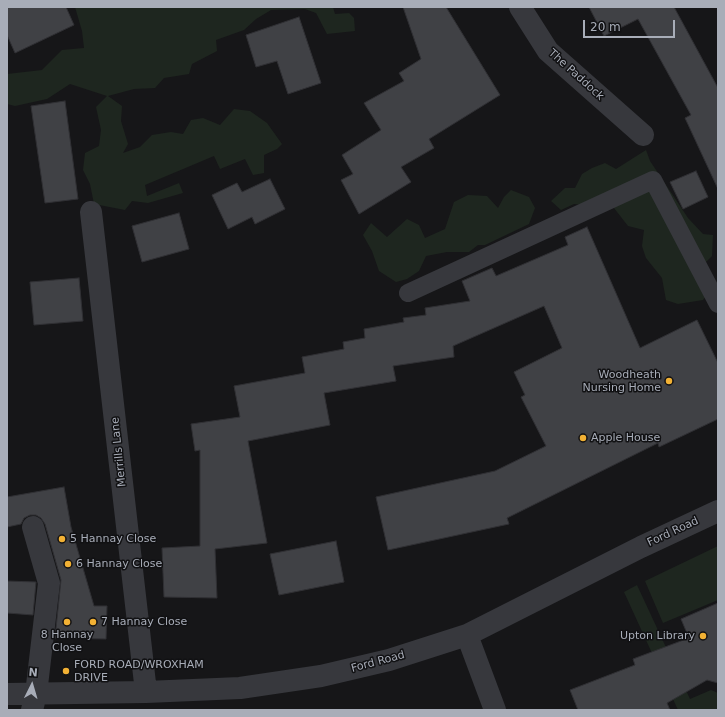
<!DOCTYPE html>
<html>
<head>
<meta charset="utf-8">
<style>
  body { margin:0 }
  #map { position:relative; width:725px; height:717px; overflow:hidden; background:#161618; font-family:"DejaVu Sans",sans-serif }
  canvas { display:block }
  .frame { position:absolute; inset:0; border:8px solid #a8adb8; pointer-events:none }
  .north { position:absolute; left:12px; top:665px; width:40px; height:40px; -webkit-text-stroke:3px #111113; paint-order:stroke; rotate:5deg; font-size:11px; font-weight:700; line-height:16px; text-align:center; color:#a8adb8 }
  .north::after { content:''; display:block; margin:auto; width:14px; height:18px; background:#a8adb8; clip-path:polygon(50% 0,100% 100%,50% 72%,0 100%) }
  .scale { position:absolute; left:583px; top:20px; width:92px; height:18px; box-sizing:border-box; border:2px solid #a8adb8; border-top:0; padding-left:5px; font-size:12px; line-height:14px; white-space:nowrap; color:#a8adb8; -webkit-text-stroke:3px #111113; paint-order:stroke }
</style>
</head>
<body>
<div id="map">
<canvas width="725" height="717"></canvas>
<div class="frame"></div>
<div class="north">N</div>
<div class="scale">20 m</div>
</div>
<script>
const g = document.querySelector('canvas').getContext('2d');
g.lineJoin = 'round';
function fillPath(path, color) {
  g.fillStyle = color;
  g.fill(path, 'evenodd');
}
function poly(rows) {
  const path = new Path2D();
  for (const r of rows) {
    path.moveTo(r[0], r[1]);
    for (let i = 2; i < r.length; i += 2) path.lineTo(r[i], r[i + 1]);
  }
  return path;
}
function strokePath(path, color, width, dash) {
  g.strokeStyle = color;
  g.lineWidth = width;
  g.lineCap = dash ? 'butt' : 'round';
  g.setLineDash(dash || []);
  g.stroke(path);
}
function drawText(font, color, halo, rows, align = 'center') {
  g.font = font + ' "DejaVu Sans",sans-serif';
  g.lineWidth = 3;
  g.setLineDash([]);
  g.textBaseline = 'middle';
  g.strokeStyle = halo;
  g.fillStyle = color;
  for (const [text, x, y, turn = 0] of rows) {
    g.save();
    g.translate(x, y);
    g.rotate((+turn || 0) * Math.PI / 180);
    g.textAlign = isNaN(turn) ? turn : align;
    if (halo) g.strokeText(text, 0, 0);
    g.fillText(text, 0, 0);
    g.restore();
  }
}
fillPath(poly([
  [75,7,333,7,335,14,349,13,354,18,355,31,327,34,316,13,305,9,271,10,256,19,244,30,216,40,217,51,192,64,189,74,164,78,155,88,134,89,108,96,122,106,121,121,128,144,123,153,140,147,152,135,171,132,183,134,191,120,203,118,220,125,234,109,250,111,267,123,282,144,277,149,264,155,264,173,253,175,245,159,220,169,214,156,145,185,147,196,179,183,183,193,148,203,132,201,125,210,94,204,90,184,83,170,85,153,99,146,101,130,96,107,107,96,70,84,47,99,15,106,7,104,7,74,42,70,62,50,84,48,82,31],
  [646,150,650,161,688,218,703,234,713,235,712,256,700,268,710,291,703,300,678,304,666,300,662,278,646,258,642,246,644,230,628,226,614,208,574,204,561,210,551,201,565,188,575,188,582,174,592,168,605,163,616,169],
  [511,190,529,197,535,208,529,224,485,245,478,245,469,252,447,252,426,256,419,271,407,279,396,282,379,271,372,251,363,235,371,223,387,237,407,219,419,225,425,238,445,229,454,202,468,195,487,196,498,208,504,197],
  [718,546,718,600,663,623,645,581],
  [637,585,690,699,711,690,718,693,718,710,678,710,624,592]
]), '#1e261f');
const building = poly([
  [7,7,66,7,74,25,15,53,7,35,7,7],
  [403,7,446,7,500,95,429,139,434,148,401,167,411,182,359,214,341,180,353,174,342,155,381,130,364,103,404,81,399,73,421,59,403,7],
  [589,7,674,7,718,88,718,189,685,118,691,115,638,19,604,36,589,7],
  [299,17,321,83,288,94,277,61,256,67,246,35,299,17],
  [65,101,78,199,45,203,31,106,65,101],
  [696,171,708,197,683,209,670,182,696,171],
  [270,179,285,209,255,224,252,217,228,229,212,195,237,183,242,192,270,179],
  [179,213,189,249,142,262,132,226,179,213],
  [587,227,640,348,697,320,718,363,718,419,659,447,658,443,507,518,509,524,388,550,376,497,495,471,546,446,521,397,525,395,514,372,562,348,544,306,453,346,454,357,393,366,396,381,324,393,330,425,248,441,267,543,215,549,217,598,164,597,162,548,200,546,200,450,195,451,191,424,240,417,234,386,305,373,302,357,344,349,343,342,365,338,364,329,404,322,403,318,426,315,425,308,470,301,462,281,492,268,496,276,568,245,565,237,587,227],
  [79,278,83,321,34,325,30,282,79,278],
  [64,487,71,527,94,606,107,606,106,639,55,638,61,580,45,524,41,518,36,515,30,515,24,518,21,524,7,527,7,497,64,487],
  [336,541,344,582,279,595,270,554,336,541],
  [7,581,36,582,33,615,7,613,7,581],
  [718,603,718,683,707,680,667,703,670,710,578,710,570,690,635,665,633,659,689,638,681,619,718,603]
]);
fillPath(building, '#404145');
strokePath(building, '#303034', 1);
strokePath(poly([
  [408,293,653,180,718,304]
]), '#37383d', 18);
strokePath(poly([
  [520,7,548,51,643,135],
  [91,212,146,692],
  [467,635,495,710],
  [7,694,146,692,240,688,321,676,389,660,467,635,641,547,718,511],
  [32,710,36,694,49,583,33,527]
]), '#37383d', 22);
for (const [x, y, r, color] of [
  [669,381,4,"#f2b134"],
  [583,438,4,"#f2b134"],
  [62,539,4,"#f2b134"],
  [68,564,4,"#f2b134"],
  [67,622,4,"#f2b134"],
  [93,622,4,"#f2b134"],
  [703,636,4,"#f2b134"],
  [66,671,4,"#f2b134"]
]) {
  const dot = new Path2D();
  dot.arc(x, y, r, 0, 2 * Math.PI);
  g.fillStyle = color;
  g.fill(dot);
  strokePath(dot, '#111113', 1.5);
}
drawText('11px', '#a8adb8', '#111113', [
  ["The Paddock",576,75,42],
  ["Merrills Lane",119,452,-96],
  ["Ford Road",673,532,-25],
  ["Ford Road",378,662,-15]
]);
drawText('11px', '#a8adb8', '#111113', [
  ["Woodheath",661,375,"right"],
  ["Nursing Home",661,388,"right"],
  ["Apple House",591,438],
  ["5 Hannay Close",70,539],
  ["6 Hannay Close",76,564],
  ["7 Hannay Close",101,622],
  ["8 Hannay",67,635,"center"],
  ["Close",67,648,"center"],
  ["Upton Library",695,636,"right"],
  ["FORD ROAD/WROXHAM",74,665],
  ["DRIVE",74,678]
], 'left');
</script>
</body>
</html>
